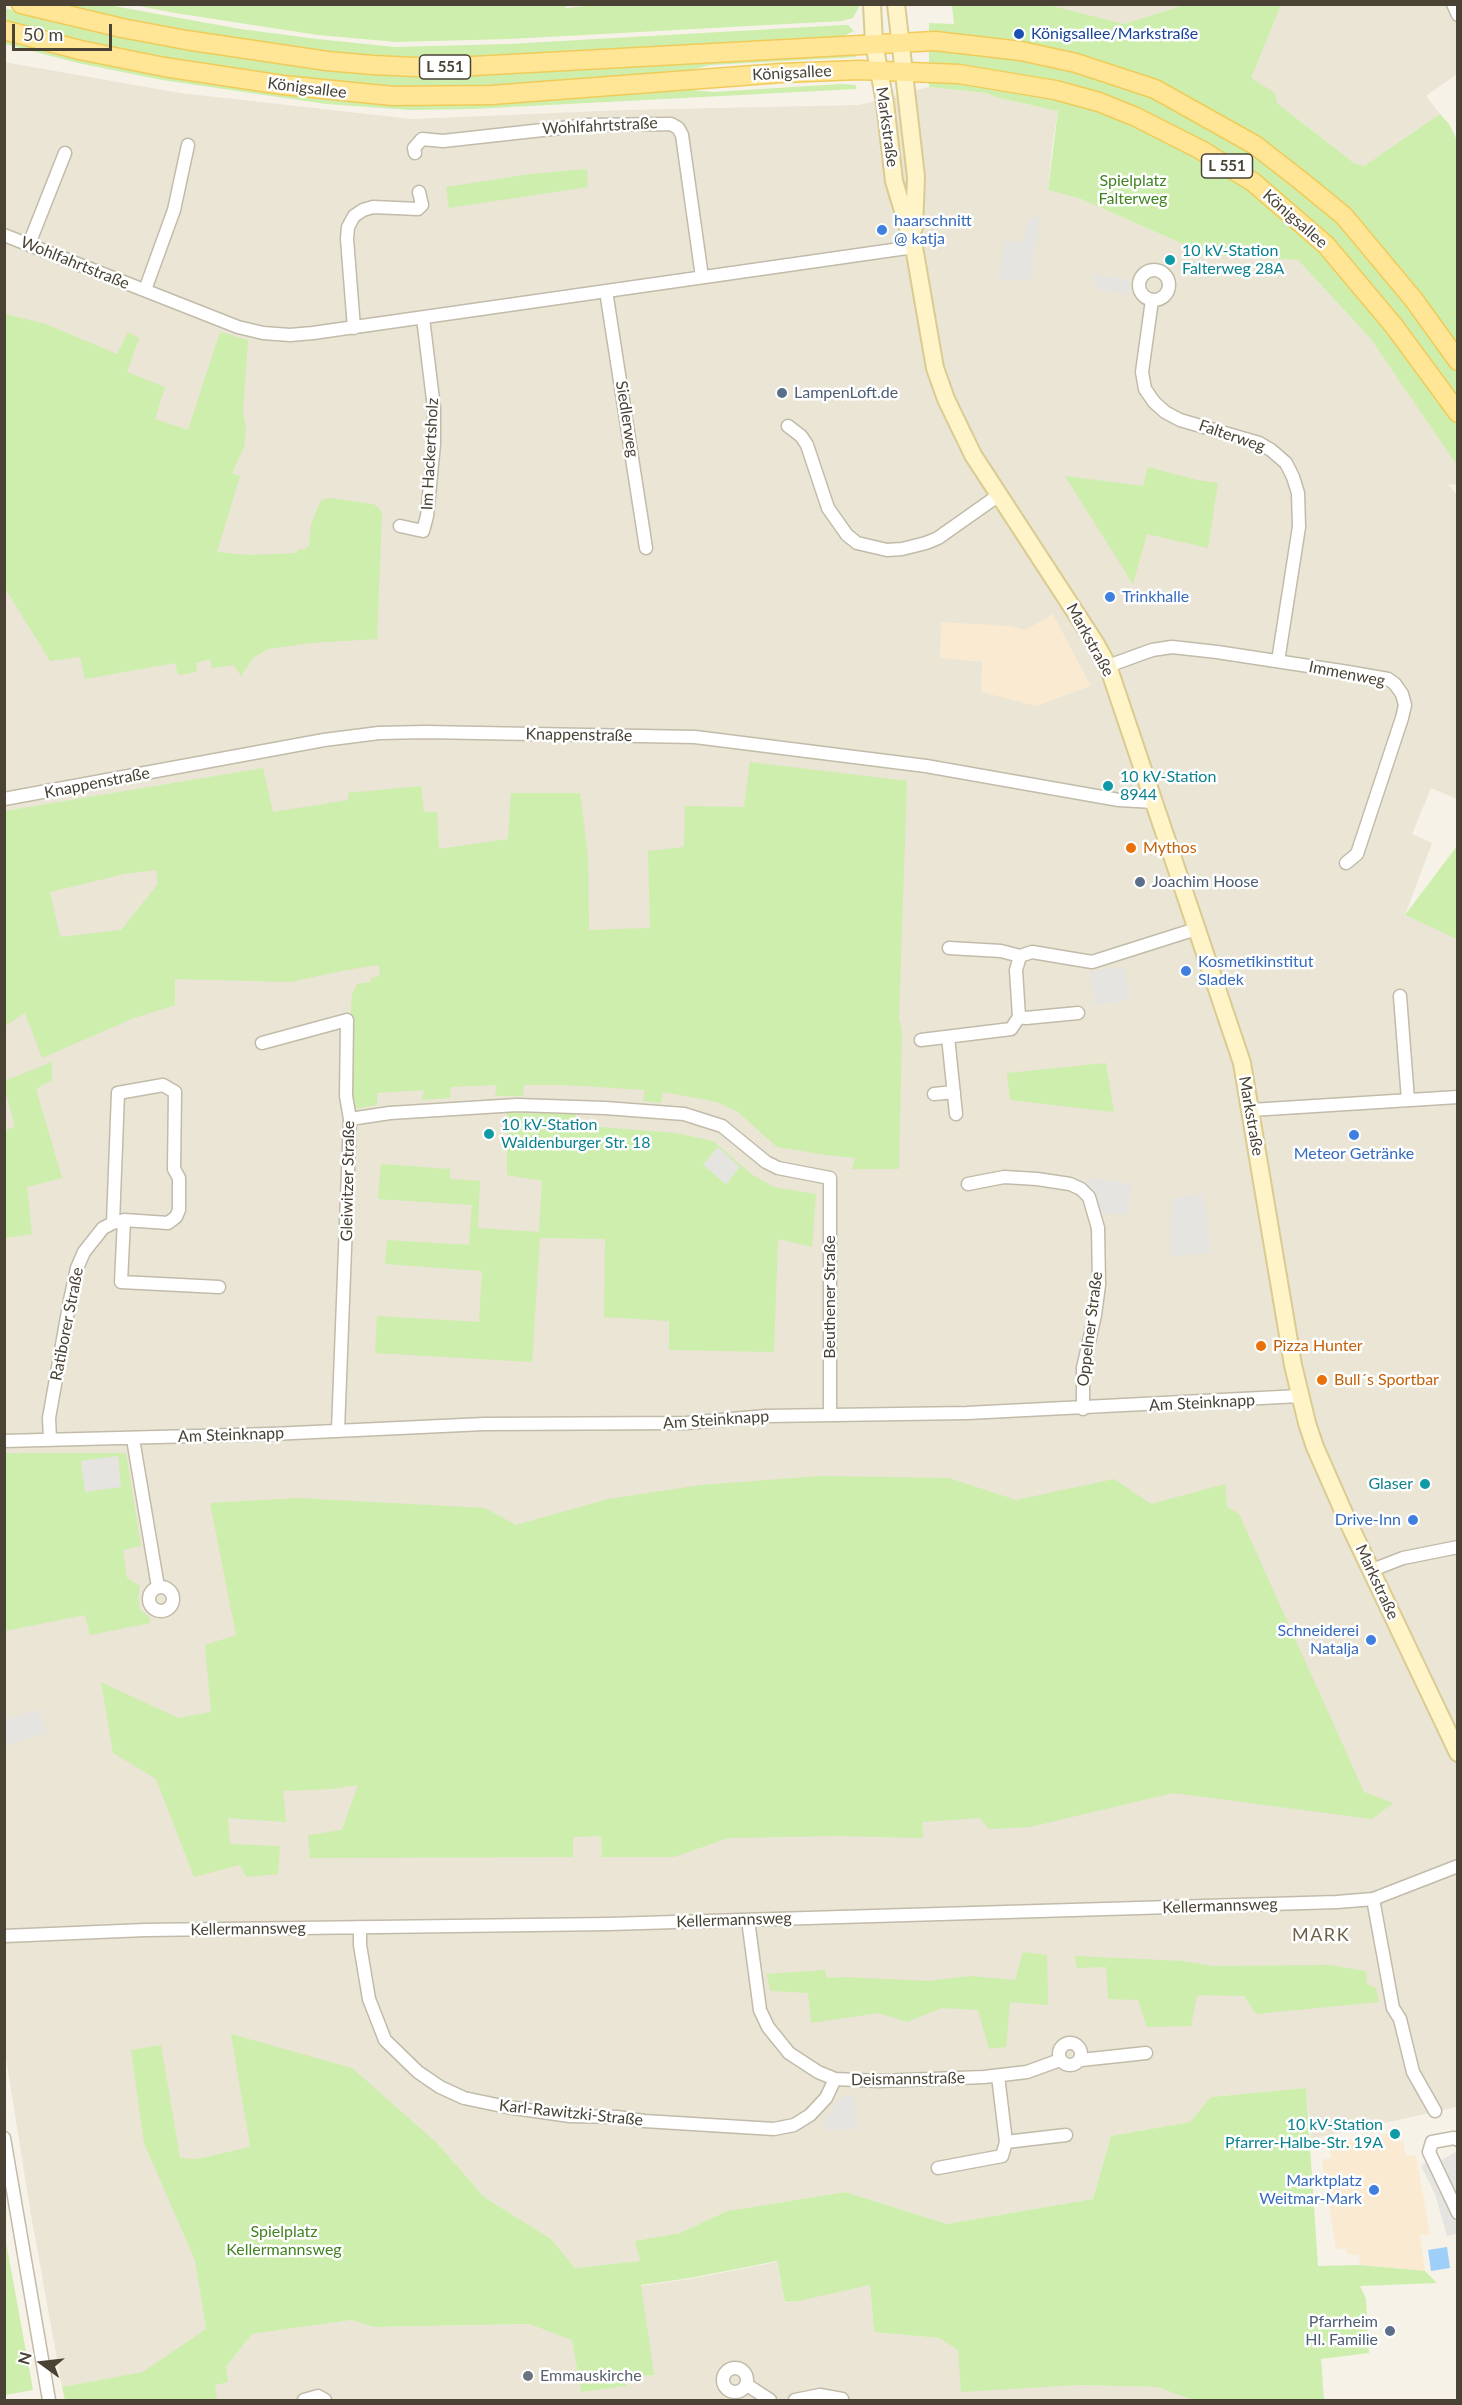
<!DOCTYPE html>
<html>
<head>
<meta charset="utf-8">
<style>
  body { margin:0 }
  #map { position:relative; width:1462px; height:2405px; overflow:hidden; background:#f6f2e8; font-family:Lato,sans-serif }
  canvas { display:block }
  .frame { position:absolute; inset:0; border:6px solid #4a4335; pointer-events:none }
  .north { position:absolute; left:12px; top:2333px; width:60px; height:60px; -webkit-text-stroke:4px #fff; paint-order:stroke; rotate:285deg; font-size:16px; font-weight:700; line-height:24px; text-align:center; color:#4a4335 }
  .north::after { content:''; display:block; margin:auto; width:21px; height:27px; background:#4a4335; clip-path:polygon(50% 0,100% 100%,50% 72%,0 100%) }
  .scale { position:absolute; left:12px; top:24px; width:100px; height:27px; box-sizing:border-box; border:3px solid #4a4335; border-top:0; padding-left:8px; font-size:18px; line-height:21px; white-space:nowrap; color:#4a4335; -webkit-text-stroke:4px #fff; paint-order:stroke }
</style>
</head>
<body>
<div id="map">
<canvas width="1462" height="2405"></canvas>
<div class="frame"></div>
<div class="north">N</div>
<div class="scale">50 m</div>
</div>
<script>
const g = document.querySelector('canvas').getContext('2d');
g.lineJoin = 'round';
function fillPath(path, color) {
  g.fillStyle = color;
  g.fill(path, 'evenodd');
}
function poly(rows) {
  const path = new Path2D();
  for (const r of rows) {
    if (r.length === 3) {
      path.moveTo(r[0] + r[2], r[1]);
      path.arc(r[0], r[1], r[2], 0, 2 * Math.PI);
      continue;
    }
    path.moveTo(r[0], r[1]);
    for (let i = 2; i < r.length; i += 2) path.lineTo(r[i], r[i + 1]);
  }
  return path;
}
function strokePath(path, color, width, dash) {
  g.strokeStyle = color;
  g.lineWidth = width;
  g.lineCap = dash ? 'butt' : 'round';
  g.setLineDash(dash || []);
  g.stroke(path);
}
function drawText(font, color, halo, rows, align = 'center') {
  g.font = font + ' Lato,sans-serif';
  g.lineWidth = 5;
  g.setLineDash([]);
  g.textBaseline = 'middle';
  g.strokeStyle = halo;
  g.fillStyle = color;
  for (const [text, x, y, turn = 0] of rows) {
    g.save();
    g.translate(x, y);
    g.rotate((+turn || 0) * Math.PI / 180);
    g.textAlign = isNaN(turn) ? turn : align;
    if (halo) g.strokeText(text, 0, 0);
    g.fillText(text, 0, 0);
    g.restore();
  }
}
fillPath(poly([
  [1049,5,1184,5,1124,24],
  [1281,5,1457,5,1457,74,1426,96,1440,114,1364,166,1354,163,1277,103,1250,78],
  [4,62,180,93,412,119,625,110,859,105,929,87,986,93,999,98,1058,111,1052,147,1048,190,1081,199,1208,255,1298,260,1370,338,1458,465,1457,485,1448,484,1458,496,1457,799,1431,788,1412,834,1432,843,1405,915,1458,939,1457,2107,1311,2139,1306,2088,1211,2097,1190,2122,1111,2136,1093,2199,947,2224,845,2192,727,2211,680,2233,635,2241,641,2261,575,2268,551,2239,484,2197,439,2145,232,2034,250,2148,197,2159,180,2159,206,2329,172,2367,62,2387,30,2209,4,2046],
  [777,2262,785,2303,870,2285,874,2332,939,2338,958,2350,1078,2385,1157,2387,1193,2400,136,2400,226,2367,252,2334,352,2320,375,2327,529,2324,572,2339,581,2392,626,2386,625,2378,653,2375,641,2286,690,2279]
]), '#eae5d5');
fillPath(poly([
  [1053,614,1091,686,1036,706,981,692,982,662,940,658,941,622,1010,626,1025,630],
  [1391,2133,1393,2142,1403,2141,1406,2156,1416,2155,1430,2234,1420,2235,1425,2271,1360,2265,1359,2255,1347,2254,1346,2248,1336,2250,1322,2160,1331,2158,1329,2143]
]), '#f9ead1');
fillPath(poly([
  [565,4,566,8,606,4,860,5,853,18,842,21,509,39,396,42,318,35,175,13,134,5],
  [51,5,108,5,240,29,317,39,395,47,509,44,844,25,848,25,854,31,841,37,435,59,328,54,186,33],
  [952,5,1049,5,1124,24,1184,5,1281,5,1251,78,1275,93,1277,103,1354,163,1364,166,1440,114,1449,124,1458,142,1457,465,1370,338,1298,260,1208,255,1081,199,1048,190,1058,111,999,98,986,93,929,87,929,23,954,24],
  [4,8,40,18,205,52,285,64,856,52,856,57,711,65,682,72,551,83,437,89,350,86,203,66,82,42,5,22],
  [4,38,79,58,283,93,395,104,445,105,682,89,713,92,842,84,856,85,856,89,472,109,411,110,326,104,162,80,78,63,5,44],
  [587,169,588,187,449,208,446,187,531,174],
  [5,314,46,324,117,354,128,332,139,338,127,372,165,387,155,419,188,430,220,332,248,340,243,413,246,426,244,447,232,473,240,476,217,552,248,555,297,553,298,549,305,550,306,547,309,547,311,524,321,500,330,498,373,504,379,508,382,514,377,639,311,643,268,649,253,658,241,676,234,665,212,668,210,659,196,663,197,672,178,675,175,663,85,679,80,657,50,661,5,588],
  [1148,467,1197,480,1218,483,1208,548,1147,534,1133,584,1065,476,1143,486],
  [750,762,907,781,899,1017,902,1032,899,1169,852,1169,855,1158,826,1155,777,1147,738,1112,717,1102,663,1092,661,1103,643,1101,645,1090,565,1085,524,1085,523,1096,495,1096,497,1085,451,1087,450,1098,422,1100,424,1090,377,1093,377,1105,353,1109,350,1025,352,995,357,984,371,982,371,978,380,976,379,965,346,970,290,982,175,979,175,1005,134,1018,42,1058,25,1013,5,1026,5,811,263,768,273,812,348,800,348,793,421,786,424,812,437,812,439,849,508,839,511,793,580,793,588,856,589,930,650,928,648,851,684,847,685,806,744,807],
  [156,870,158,884,121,930,60,937,50,892,124,874],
  [1457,846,1457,939,1405,915],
  [52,1062,52,1080,36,1089,62,1178,27,1187,32,1234,5,1238,5,1130,15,1127,5,1090,5,1081],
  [1106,1063,1114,1112,1010,1100,1007,1073],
  [507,1113,576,1114,575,1125,675,1133,713,1141,751,1174,774,1187,816,1194,812,1247,778,1239,774,1352,669,1350,669,1321,604,1317,605,1239,540,1238,532,1362,375,1353,377,1316,479,1322,482,1271,385,1264,387,1240,469,1245,472,1205,378,1199,381,1164,450,1169,450,1179,480,1181,478,1228,539,1232,542,1181,507,1175],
  [4,1453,126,1453,141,1546,123,1550,127,1578,140,1586,138,1599,140,1609,150,1618,150,1623,90,1635,85,1615,5,1631],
  [820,1476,949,1478,1016,1500,1114,1479,1151,1504,1225,1484,1227,1507,1239,1514,1364,1792,1393,1803,1372,1819,1173,1793,1030,1827,989,1829,980,1818,922,1822,923,1838,838,1836,728,1838,674,1857,602,1857,601,1836,573,1837,573,1857,310,1858,308,1835,342,1830,358,1785,331,1789,283,1791,286,1822,228,1818,230,1844,280,1846,278,1874,246,1877,240,1865,194,1877,156,1779,113,1753,101,1682,178,1718,211,1712,205,1645,236,1635,210,1503,298,1498,485,1508,516,1525,608,1499,701,1485],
  [1023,1952,1047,1955,1048,2005,1010,2002,1006,2047,989,2049,978,2010,942,2008,907,2022,878,2013,811,2023,808,1993,771,1991,766,1974,825,1970,827,1978,844,1977,928,1981,971,1976,1015,1980],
  [1075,1956,1183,1961,1213,1966,1330,1965,1366,1971,1367,1984,1376,1988,1379,2002,1256,2014,1244,1996,1197,1995,1191,2026,1147,2027,1138,2000,1108,1999,1106,1967,1077,1968],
  [231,2034,352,2068,439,2145,484,2197,551,2239,575,2268,640,2261,635,2241,680,2233,727,2211,845,2192,947,2224,1093,2199,1111,2136,1190,2122,1211,2097,1306,2088,1318,2266,1360,2265,1425,2271,1437,2283,1360,2286,1366,2299,1369,2353,1321,2359,1324,2400,1193,2400,1157,2387,1078,2385,961,2392,958,2350,939,2338,874,2332,870,2285,798,2301,785,2302,777,2261,690,2278,641,2285,654,2375,626,2378,626,2386,581,2392,572,2340,529,2324,374,2327,352,2320,252,2334,226,2367,228,2382,215,2385,217,2400,65,2400,62,2387,143,2372,206,2329,195,2260,144,2143,131,2050,161,2045,180,2158,197,2159,250,2147],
  [4,2231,33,2390,5,2395,4,2395]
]), '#cdeeac');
fillPath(poly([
  [1040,216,1030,281,999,279,1005,240,1023,243,1028,220],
  [1092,274,1130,280,1129,294,1096,289],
  [1124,967,1130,1000,1095,1005,1090,971],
  [718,1147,740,1167,726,1184,703,1165],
  [1088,1178,1132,1184,1128,1214,1100,1214],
  [1203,1194,1211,1253,1171,1256,1172,1198],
  [118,1456,121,1487,85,1492,81,1461],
  [39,1709,47,1732,5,1746,5,1721],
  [854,2095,856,2129,825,2130,824,2119,834,2112,832,2106,844,2096],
  [1457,2151,1457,2240,1456,2234,1447,2236,1435,2194,1421,2166,1427,2161,1440,2161]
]), '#e6e4e0');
fillPath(poly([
  [1447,2247,1450,2268,1431,2271,1428,2250]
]), '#9ecff9');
const minor = poly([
  [1453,4,1458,15],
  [415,153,414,148,422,139,443,141,588,125,671,124,678,128,682,135,702,277],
  [4,235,238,327,263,333,290,335,313,333,914,247],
  [29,244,65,153],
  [1154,285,15],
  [145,290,174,210,188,145],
  [606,291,646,548],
  [1152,300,1142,372,1145,389,1154,402,1165,412,1180,420,1259,443,1271,450,1286,463,1293,477,1298,493,1299,527,1278,661],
  [354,328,347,239,348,227,354,216,363,210,373,207,418,209,422,205,419,192],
  [788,426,801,436,807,445,828,508,847,535,857,543,887,550,902,549,926,543,938,538,999,495],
  [400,526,423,531,427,516,434,444,434,408,423,318],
  [1108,666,1152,650,1172,647,1217,652,1348,672,1388,679,1395,684,1402,694,1405,705,1402,718,1357,854,1346,863],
  [4,799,324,740,379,733,425,732,695,737,926,766,1119,800,1154,802],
  [949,948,1001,951,1020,956,1032,952,1092,962,1196,929],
  [1400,996,1408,1100],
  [1019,1017,1026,1018,1078,1013],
  [948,1037,956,1114],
  [921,1040,1011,1029,1019,1017,1016,970,1020,956],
  [262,1043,347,1020,346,1096,350,1119,338,1430],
  [934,1094,954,1092],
  [1251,1110,1458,1097],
  [350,1119,390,1113,517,1105,605,1108,684,1114,722,1126,766,1162,778,1168,830,1178,830,1415],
  [968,1184,1004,1177,1037,1179,1070,1184,1081,1189,1089,1197,1098,1228,1099,1285,1095,1315,1083,1368,1083,1409],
  [124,1220,121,1282,219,1287],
  [50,1439,49,1418,70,1300,77,1268,84,1252,103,1228,113,1223,124,1220,168,1223,176,1217,179,1210,179,1178,174,1169,175,1092,163,1085,118,1093,113,1223],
  [133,1439,158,1587],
  [4,1441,272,1434,484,1424,686,1423,766,1416,967,1413,1300,1396],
  [1372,1570,1403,1558,1458,1547],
  [161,1599,12],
  [1373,1899,1393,2008,1400,2019,1413,2072,1435,2111],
  [748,1920,760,2010,768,2027,789,2053,818,2072,835,2079,879,2081,984,2077,1027,2072,1060,2060],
  [360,1927,360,1945,369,1999,385,2040,418,2072,440,2087,464,2098,507,2107,570,2116,617,2117,644,2121,774,2129,794,2125,810,2115,826,2098,835,2079],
  [4,1936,145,1930,609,1924,1337,1902,1373,1899,1458,1866],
  [1070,2054,11],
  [1081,2060,1146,2053],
  [4,2138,49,2400],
  [1458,2140,1454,2138,1432,2142,1429,2152,1458,2213],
  [1006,2142,1066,2135],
  [938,2168,1002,2156,1006,2142,998,2076],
  [735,2380,12],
  [747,2385,770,2400],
  [304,2400,318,2396,325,2400],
  [795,2400,820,2395,842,2399]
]);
const secondary = poly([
  [872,4,874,43,885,103,894,181,914,247,935,368,946,399,973,455,1096,644,1108,666,1242,1063,1293,1365,1307,1423,1315,1447,1348,1522,1458,1753],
  [896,4,916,177,914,228]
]);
const primary = poly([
  [21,4,122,28,186,40,327,61,373,65,436,68,935,41,1021,51,1076,63,1155,89,1255,145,1300,180,1344,216,1414,300,1458,361],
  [4,30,80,50,164,67,283,85,393,96,491,95,781,73,859,70,959,74,1055,90,1099,102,1136,117,1201,150,1253,182,1326,245,1394,326,1458,413]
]);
strokePath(minor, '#c2bba9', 15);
strokePath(secondary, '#dacb92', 20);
strokePath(primary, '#f1cb5a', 21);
strokePath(minor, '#fff', 12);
strokePath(secondary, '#fff4c8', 16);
strokePath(primary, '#ffe697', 18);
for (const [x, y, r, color] of [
  [1019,34,6,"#1a4fb4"],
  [882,230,6,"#3f7fe0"],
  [1170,260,6,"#0f9aa8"],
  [782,393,6,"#5c6f8a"],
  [1110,597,6,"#3f7fe0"],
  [1108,786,6,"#0f9aa8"],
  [1131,848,6,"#e8710a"],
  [1140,882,6,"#5c6f8a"],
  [1186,971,6,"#3f7fe0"],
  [489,1134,6,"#0f9aa8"],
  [1354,1135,6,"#3f7fe0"],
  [1261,1346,6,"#e8710a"],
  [1322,1380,6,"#e8710a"],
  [1425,1484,6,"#0f9aa8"],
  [1413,1520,6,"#3f7fe0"],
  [1371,1640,6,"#3f7fe0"],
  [1395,2134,6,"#0f9aa8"],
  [1374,2190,6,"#3f7fe0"],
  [1390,2331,6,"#5c6f8a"],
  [528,2376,6,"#6b7280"]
]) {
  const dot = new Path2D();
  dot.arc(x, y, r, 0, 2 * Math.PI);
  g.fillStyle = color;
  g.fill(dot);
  strokePath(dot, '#fff', 2);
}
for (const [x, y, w] of [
  [445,67,51],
  [1227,166,51]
]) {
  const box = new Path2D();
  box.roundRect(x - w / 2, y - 12, w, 24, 4.5);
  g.fillStyle = '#fff';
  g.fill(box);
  strokePath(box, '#4a4335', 1.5);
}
drawText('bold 15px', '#4a4335', null, [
  ["L 551",445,67],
  ["L 551",1227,166]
]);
drawText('16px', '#164399', '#fff', [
  ["Königsallee/Markstraße",1031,34]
], 'left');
drawText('16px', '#4a4335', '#fff', [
  ["Königsallee",792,73,-3],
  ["Königsallee",307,88,7],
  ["Wohlfahrtstraße",600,126,-3],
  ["Markstraße",887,127,82],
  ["Königsallee",1295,219,41],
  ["Wohlfahrtstraße",75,263,22],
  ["Siedlerweg",627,419,81],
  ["Falterweg",1232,436,19],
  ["Im Hackertsholz",430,454,-87],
  ["Markstraße",1090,640,61],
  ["Immenweg",1347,674,11],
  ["Knappenstraße",579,735,1],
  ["Knappenstraße",97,783,-11],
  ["Markstraße",1251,1116,80],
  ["Gleiwitzer Straße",348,1181,-89],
  ["Beuthener Straße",830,1297,-90],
  ["Ratiborer Straße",67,1324,-79],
  ["Oppelner Straße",1090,1329,-83],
  ["Am Steinknapp",1202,1403,-3],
  ["Am Steinknapp",716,1420,-4],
  ["Am Steinknapp",231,1435,-2],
  ["Markstraße",1377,1582,65],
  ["Kellermannsweg",1220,1906,-2],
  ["Kellermannsweg",734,1920,-2],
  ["Kellermannsweg",248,1929,-1],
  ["Deismannstraße",908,2079,-1],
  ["Karl-Rawitzki-Straße",571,2113,6]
]);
drawText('16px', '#428321', '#fff', [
  ["Spielplatz",1133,181],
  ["Falterweg",1133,199],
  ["Spielplatz",284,2232],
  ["Kellermannsweg",284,2250]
]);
drawText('16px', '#366cbe', '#fff', [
  ["haarschnitt",894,221],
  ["@ katja",894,239],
  ["Trinkhalle",1122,597],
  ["Kosmetikinstitut",1198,962],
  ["Sladek",1198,980],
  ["Meteor Getränke",1354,1154,"center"],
  ["Drive-Inn",1401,1520,"right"],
  ["Schneiderei",1359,1631,"right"],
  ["Natalja",1359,1649,"right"],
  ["Marktplatz",1362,2181,"right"],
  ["Weitmar-Mark",1362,2199,"right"]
], 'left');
drawText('16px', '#0d838f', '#fff', [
  ["10 kV-Station",1182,251],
  ["Falterweg 28A",1182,269],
  ["10 kV-Station",1120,777],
  ["8944",1120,795],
  ["10 kV-Station",501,1125],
  ["Waldenburger Str. 18",501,1143],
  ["Glaser",1413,1484,"right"],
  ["10 kV-Station",1383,2125,"right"],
  ["Pfarrer-Halbe-Str. 19A",1383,2143,"right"]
], 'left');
drawText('16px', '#4e5e75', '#fff', [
  ["LampenLoft.de",794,393],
  ["Joachim Hoose",1152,882],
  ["Pfarrheim",1378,2322,"right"],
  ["Hl. Familie",1378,2340,"right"]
], 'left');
drawText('16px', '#c56008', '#fff', [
  ["Mythos",1143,848],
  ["Pizza Hunter",1273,1346],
  ["Bull´s Sportbar",1334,1380]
], 'left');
drawText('16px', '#5b616d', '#fff', [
  ["Emmauskirche",540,2376]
], 'left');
g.letterSpacing = '1.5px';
drawText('18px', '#6e624b', '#fff', [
  ["MARK",1321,1935]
]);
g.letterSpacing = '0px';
</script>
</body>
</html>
